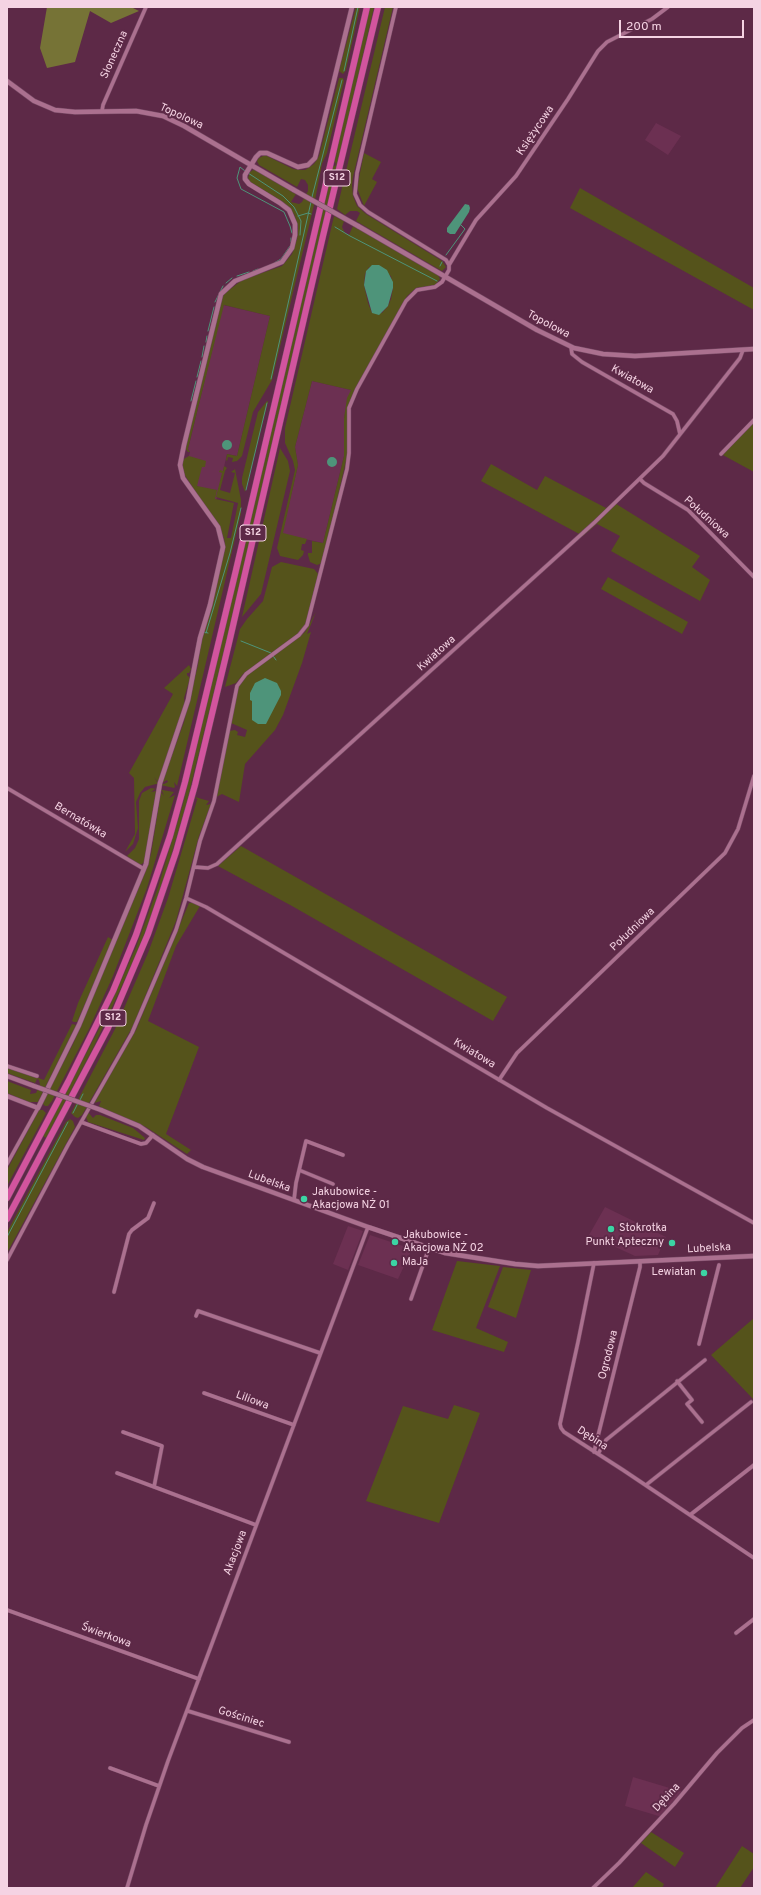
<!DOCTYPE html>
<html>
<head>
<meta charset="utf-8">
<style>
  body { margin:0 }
  #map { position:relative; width:761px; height:1895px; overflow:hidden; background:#5d2947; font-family:Overpass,sans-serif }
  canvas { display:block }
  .frame { position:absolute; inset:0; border:8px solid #f5d3e3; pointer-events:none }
  .scale { position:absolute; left:619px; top:20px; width:125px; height:18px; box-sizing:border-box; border:2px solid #f5d3e3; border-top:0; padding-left:5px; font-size:12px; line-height:14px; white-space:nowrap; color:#f5d3e3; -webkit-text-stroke:3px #5d2947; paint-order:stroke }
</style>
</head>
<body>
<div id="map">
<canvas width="761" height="1895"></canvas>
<div class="frame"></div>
<div class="scale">200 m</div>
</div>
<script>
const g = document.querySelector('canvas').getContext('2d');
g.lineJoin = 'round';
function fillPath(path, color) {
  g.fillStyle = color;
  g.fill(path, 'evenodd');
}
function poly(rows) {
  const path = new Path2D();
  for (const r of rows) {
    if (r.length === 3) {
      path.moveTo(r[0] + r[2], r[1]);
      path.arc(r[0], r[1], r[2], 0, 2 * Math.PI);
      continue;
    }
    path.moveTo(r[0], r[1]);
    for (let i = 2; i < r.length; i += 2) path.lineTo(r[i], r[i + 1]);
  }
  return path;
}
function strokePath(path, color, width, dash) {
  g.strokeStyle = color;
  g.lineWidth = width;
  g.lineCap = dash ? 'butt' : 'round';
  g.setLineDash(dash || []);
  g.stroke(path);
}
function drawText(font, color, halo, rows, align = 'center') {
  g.font = font + ' Overpass,sans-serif';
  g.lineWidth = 4;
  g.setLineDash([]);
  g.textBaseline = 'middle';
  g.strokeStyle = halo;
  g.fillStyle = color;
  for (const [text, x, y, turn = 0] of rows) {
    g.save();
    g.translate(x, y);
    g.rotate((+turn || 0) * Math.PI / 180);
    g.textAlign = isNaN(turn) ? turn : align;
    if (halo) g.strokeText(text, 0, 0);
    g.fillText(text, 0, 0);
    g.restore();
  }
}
fillPath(poly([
  [656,123,681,136,668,155,645,140],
  [223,305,270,316,237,456,227,454,216,501,202,498,186,458,189,456,190,452,188,449,192,433],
  [312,381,351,390,344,418,344,456,323,543,282,534,298,465,295,447],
  [605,1207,666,1237,658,1255,635,1256,589,1235],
  [348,1226,363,1231,348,1270,333,1264],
  [370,1235,412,1249,398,1279,358,1265],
  [633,1777,683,1792,662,1817,625,1806]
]), '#6c3052');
fillPath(poly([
  [356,7,360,7,346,70,343,74,339,71],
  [370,7,374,7,226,642,186,805,161,889,139,949,94,1046,46,1138,43,1136,102,1023,136,947,158,887,183,804,333,166,335,166,336,163,334,162],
  [385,7,393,7,353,177,352,185,353,196,357,206,366,214,442,261,446,267,442,271,356,221,360,213,357,211,350,211,345,215,337,209],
  [339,78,343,78,344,81,327,153,322,164,314,205,272,380,253,412,242,456,237,461,232,462,233,458,228,457,227,461,226,460,227,454,237,456,270,316,224,305,198,408,188,449,190,452,188,452,185,448,220,302,224,294,242,280,282,266,292,254,297,239,298,227,294,214,283,202,250,182,248,178,250,172,253,170,258,171,296,194,291,202,299,204,302,202,308,191,308,185,305,180,301,179,297,187,259,165,257,161,259,158,265,155,293,169,300,170,305,170,314,164,319,156],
  [364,153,381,162,372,179,377,182,364,206,357,188],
  [580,188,754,288,754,310,570,208],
  [334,216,344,221,342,227,345,233,349,235,353,226,438,275,440,279,435,285,416,288,407,296,354,392,348,409,347,457,322,563,317,565,310,562,308,555,308,553,312,553,312,541,323,543,344,456,344,418,347,398,351,390,312,381,295,447,298,465,283,533,307,539,305,544,302,544,301,550,304,551,303,555,298,560,280,556,277,548,295,470,293,461,285,443,285,428],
  [369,267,391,276,393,288,391,299,388,306,382,313,372,313,368,303,364,285,365,274],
  [267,401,268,401,245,492,242,484,242,478,258,412],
  [754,420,754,472,721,454],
  [280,448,288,461,290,471,261,594,242,617],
  [189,456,206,461,205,467,202,467,197,486,217,490,215,499,234,503,227,538,231,538,238,503,216,497,222,473,219,472,220,470,223,471,224,466,227,468,225,471,220,490,230,493,235,473,231,472,235,469,241,500,241,513,177,786,174,782,175,787,174,788,156,784,145,787,140,793,136,802,138,828,133,844,125,852,135,834,134,778,129,773,173,694,164,688,189,665,191,669,189,673,187,673,187,675,190,678,184,698,185,704,158,782,154,777,157,782,164,784,168,782,167,780,162,783,184,722,191,693,198,665,201,641,225,545,224,538,218,525,184,474,182,460],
  [491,464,537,490,545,476,606,508,613,502,700,556,692,567,710,580,700,601,611,551,620,536,597,524,583,536,481,481],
  [281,562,314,569,319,575,305,627,297,635,243,674,236,683,225,687,240,629,247,619,263,601,272,567],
  [608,577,688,622,682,634,601,589],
  [316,612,307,634,311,632,302,663,283,715,275,730,245,764,239,802,222,794,216,797,229,731,235,730,238,732,237,735,245,737,247,730,231,723,237,691,240,683,246,675,299,637,305,632],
  [151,788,174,792,169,798,175,795,147,888,113,976,89,1029,52,1101,48,1106,45,1106,43,1104,43,1101,73,1044,145,873,151,854,161,792,164,796,162,791,155,789,151,792,156,791,145,862,140,865,127,856,135,848,139,839,139,801,142,793],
  [195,797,209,801,206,805,211,804,199,836,176,921,133,1026,82,1115,78,1118,75,1117,71,1113,115,1029,148,953,168,898,197,800,198,800],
  [241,846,507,997,493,1021,292,906,218,866],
  [189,903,193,903,200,906,176,946,148,1021,199,1047,166,1134,191,1150,187,1154,146,1127,102,1108,99,1106,101,1101,94,1103,136,1030],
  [108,937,113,940,77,1022,74,1022,72,1021,78,1003],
  [72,1024,76,1025,38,1102,29,1102,7,1093,7,1081,31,1090,30,1094,36,1093,40,1084,39,1080,37,1079,35,1083,7,1073,7,1067,44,1080],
  [39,1110,43,1110,46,1113,7,1186,7,1170],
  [88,1112,93,1118,96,1115,100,1115,133,1128,145,1138,144,1140,88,1122,86,1117],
  [70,1119,73,1121,75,1127,7,1253,7,1232,66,1122],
  [457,1261,500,1266,476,1328,508,1342,504,1352,432,1330],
  [503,1267,531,1270,516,1318,488,1307],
  [754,1318,754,1400,711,1355],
  [454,1405,480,1413,439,1523,366,1501,403,1406,448,1419],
  [651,1832,684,1853,675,1867,641,1843],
  [742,1846,754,1854,754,1867,740,1888,715,1888],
  [646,1872,664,1884,662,1888,632,1888]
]), '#55531b');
fillPath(poly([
  [47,7,131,7,139,11,111,23,90,11,75,62,47,68,40,48]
]), '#767336');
fillPath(poly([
  [465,204,469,205,470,208,469,212,455,234,450,234,447,232,447,228],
  [372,265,379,265,387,270,393,282,393,288,388,306,379,315,372,313,364,285,366,271],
  [227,445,5],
  [332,462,5],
  [265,678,277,683,281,691,281,695,266,724,258,724,252,720,252,701,250,700,250,693,255,683]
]), '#4e947a');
strokePath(poly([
  [344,71,358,7],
  [245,171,240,167,237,178,241,189,284,212,290,226,292,233],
  [248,173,283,196,294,207,301,221,300,235],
  [312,197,342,80],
  [298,216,308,213,311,214],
  [335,227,350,236,437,281],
  [291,242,291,238],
  [446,255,465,229,461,225],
  [274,263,281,259,290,246],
  [440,266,442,262],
  [253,271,258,269],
  [237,276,249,272],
  [226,283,232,278],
  [215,302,223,286],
  [208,331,214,307],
  [206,342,207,336],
  [202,357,204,346],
  [197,377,201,361],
  [271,379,311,202],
  [191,401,196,381],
  [246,490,267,403],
  [204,632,208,633],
  [206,633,230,553,241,508],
  [241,641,271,653,276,660],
  [80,1100,83,1094],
  [73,1113,78,1103],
  [7,1237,68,1122]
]), '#4e947a', 1);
const street = poly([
  [396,7,357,173,355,194,360,205,368,212,446,260,449,265],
  [102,111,103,105,146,7],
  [571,347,572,354,582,362,673,414,677,421,680,434],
  [721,454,754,420],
  [640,479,644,483,688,510,754,577],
  [7,788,144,869],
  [194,867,208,868,217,864,595,522,663,456,740,358,743,350],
  [186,898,206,907,547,1108,754,1223],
  [7,1066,37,1076],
  [499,1080,517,1053,725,853,738,829,754,776],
  [81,1122,141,1144,146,1143,153,1135],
  [7,1164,38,1108],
  [299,1170,333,1184],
  [294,1200,296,1183,306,1141,343,1155],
  [7,1260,68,1145,132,1033,176,930,186,898,200,841,214,801,237,686,246,674,299,635,307,625,347,469,349,453,349,408,357,389,406,301,417,290,435,287,442,282,449,270,449,265,476,220,516,176,568,99,598,51,607,42,652,19,668,7],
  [594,1263,578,1342,560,1424,561,1428,564,1432,623,1470,754,1558],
  [114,1292,129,1234,132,1230,148,1218,154,1203],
  [411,1299,429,1248],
  [196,1316,198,1311,320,1353],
  [699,1344,719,1265],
  [677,1381,692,1400,687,1404,702,1422],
  [204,1393,294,1425],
  [123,1432,162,1446,154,1487],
  [594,1452,640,1267,640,1261],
  [598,1454,606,1440,705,1360],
  [117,1473,256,1525],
  [646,1485,751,1402],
  [690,1515,754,1465],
  [7,1610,199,1679],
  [736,1633,754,1619],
  [188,1711,289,1742],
  [110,1768,159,1786],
  [127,1888,146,1825,168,1761,368,1227],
  [593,1888,619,1863,674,1804,717,1753,742,1728,754,1720]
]);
const secondary = poly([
  [7,81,34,101,55,110,75,112,136,111,163,116,184,126,294,190],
  [358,226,537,330,574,348,603,354,635,356,754,349],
  [7,1076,34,1086],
  [7,1096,38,1108,79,1025,146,864,160,783,188,700,200,638,210,605,223,547,218,527,183,478,180,465,184,445,221,294,235,281,282,262,292,248,295,235,295,224,289,210,280,203,249,184,245,179,245,175,256,157,260,153,267,153,298,167,308,165,315,158,352,7],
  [101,1110,139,1126,187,1159,203,1167,368,1227,445,1253,515,1264,538,1266,754,1256]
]);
const highway = poly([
  [7,1198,68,1082,113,991,136,935,170,836,185,782,236,570,367,7],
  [7,1219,108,1028,148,934,176,852,195,785,229,643,323,236,378,7]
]);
strokePath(street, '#764964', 4.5);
strokePath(secondary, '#764964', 5.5);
strokePath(highway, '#764964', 7);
strokePath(street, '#ab708f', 3.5);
strokePath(secondary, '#ab708f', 4.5);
strokePath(highway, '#d2549e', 6);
const secondaryBridge = poly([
  [294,190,358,226],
  [34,1086,101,1110]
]);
strokePath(secondaryBridge, '#764964', 5.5, []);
strokePath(secondaryBridge, '#ab708f', 4.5);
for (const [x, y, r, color] of [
  [304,1199,4,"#3cd4a4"],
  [611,1229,4,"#3cd4a4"],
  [395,1242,4,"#3cd4a4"],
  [672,1243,4,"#3cd4a4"],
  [394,1263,4,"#3cd4a4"],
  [704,1273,4,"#3cd4a4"]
]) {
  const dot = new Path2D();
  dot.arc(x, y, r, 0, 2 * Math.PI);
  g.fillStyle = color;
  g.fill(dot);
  strokePath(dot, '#5d2947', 1.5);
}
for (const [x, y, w] of [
  [337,178,26],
  [253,533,26],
  [113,1018,26]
]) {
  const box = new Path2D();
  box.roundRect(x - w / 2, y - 8, w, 16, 3);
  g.fillStyle = '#5d2947';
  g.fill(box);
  strokePath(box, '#f5d3e3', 1);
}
drawText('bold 10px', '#f5d3e3', null, [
  ["S12",337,178],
  ["S12",253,533],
  ["S12",113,1018]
]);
drawText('11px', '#f5d3e3', '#5d2947', [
  ["Słoneczna",115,55,-66],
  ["Topolowa",181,117,25],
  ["Księżycowa",536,131,-56],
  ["Topolowa",548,325,28],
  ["Kwiatowa",632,380,29],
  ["Południowa",706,518,42],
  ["Kwiatowa",437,654,-42],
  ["Bernatówka",80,821,31],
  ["Południowa",633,930,-44],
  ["Kwiatowa",474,1054,31],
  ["Lubelska",269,1182,20],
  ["Lubelska",709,1249,-3],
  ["Ogrodowa",609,1355,-76],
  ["Liliowa",252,1401,20],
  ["Dębina",592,1439,33],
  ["Akacjowa",236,1553,-69],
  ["Świerkowa",106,1636,20],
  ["Gościniec",241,1718,17],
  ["Dębina",667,1798,-47]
]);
drawText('11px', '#f5d3e3', '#5d2947', [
  ["Jakubowice -",312,1193],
  ["Akacjowa NŻ 01",312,1206],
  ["Stokrotka",619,1229],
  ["Jakubowice -",403,1236],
  ["Akacjowa NŻ 02",403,1249],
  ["Punkt Apteczny",664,1243,"right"],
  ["MaJa",402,1263],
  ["Lewiatan",696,1273,"right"]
], 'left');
</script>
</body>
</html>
